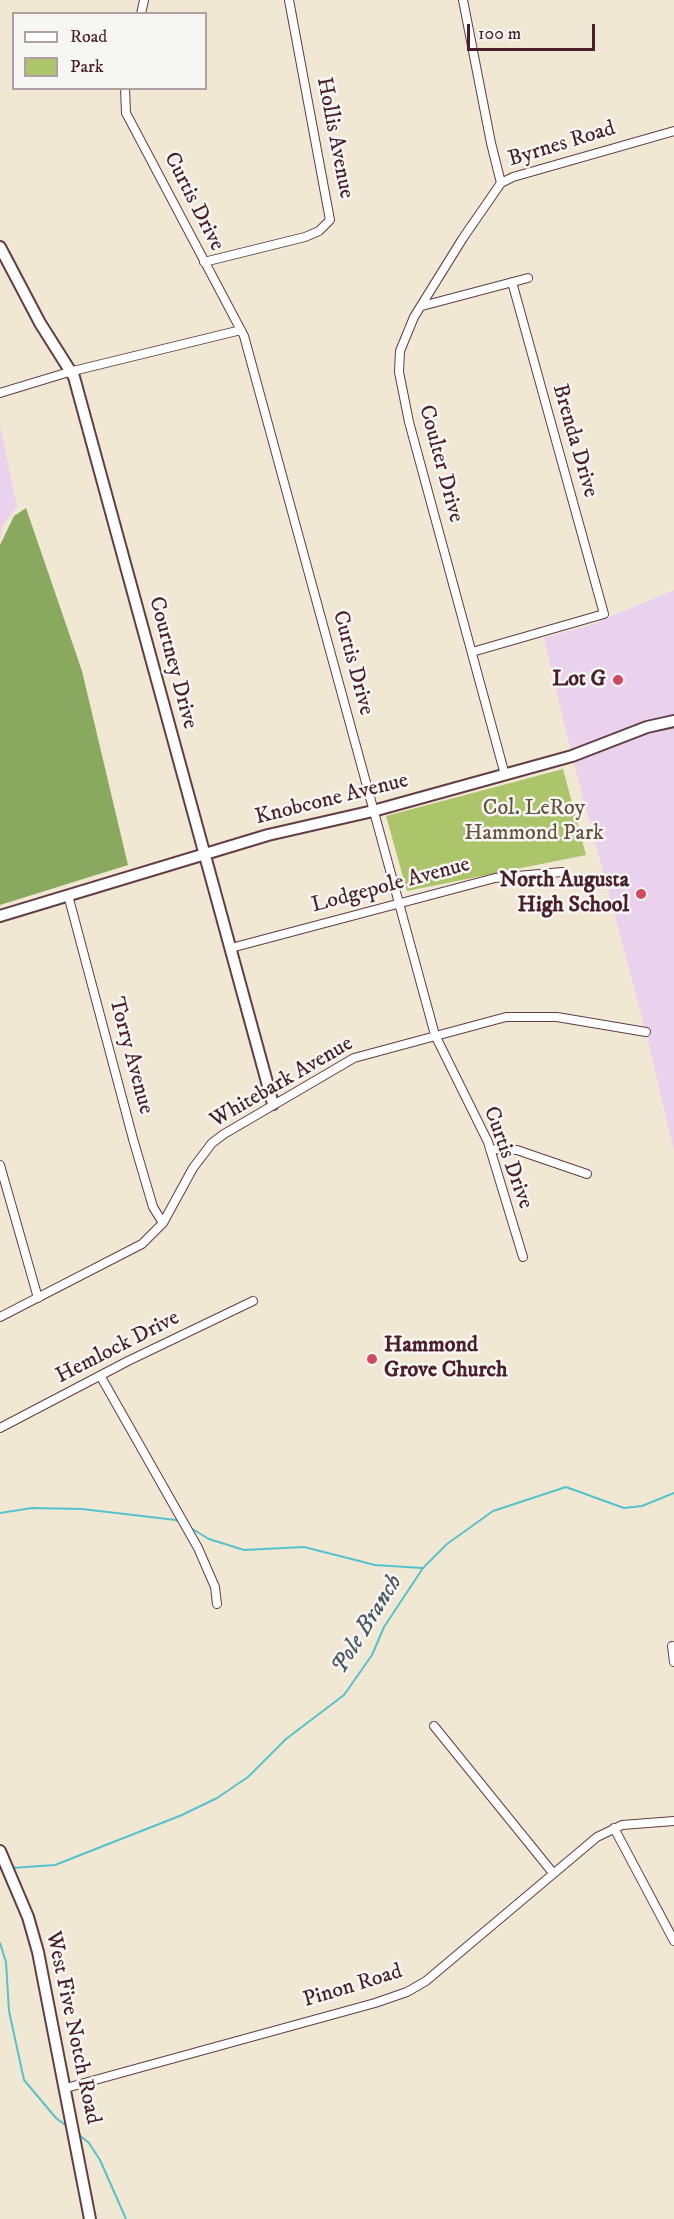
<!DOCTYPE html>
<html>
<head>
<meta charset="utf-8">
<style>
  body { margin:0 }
  #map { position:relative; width:674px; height:2219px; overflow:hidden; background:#f0e8d3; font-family:"IM FELL DW Pica",serif }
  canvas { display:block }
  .legend { position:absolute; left:12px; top:12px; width:195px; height:78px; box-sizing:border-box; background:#f6f6f2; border:2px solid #b1a0a2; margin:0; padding:8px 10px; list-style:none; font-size:18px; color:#4a1f2b }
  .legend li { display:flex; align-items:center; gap:12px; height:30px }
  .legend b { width:30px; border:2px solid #b1a0a2 }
  .scale { position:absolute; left:467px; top:24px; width:128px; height:27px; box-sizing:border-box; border:3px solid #4a1f2b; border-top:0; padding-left:8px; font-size:18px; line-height:21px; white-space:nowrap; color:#4a1f2b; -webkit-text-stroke:4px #f6f6f2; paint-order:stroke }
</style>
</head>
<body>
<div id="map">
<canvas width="674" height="2219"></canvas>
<ul class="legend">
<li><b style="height:8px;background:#fff"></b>Road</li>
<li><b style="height:16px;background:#acc56a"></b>Park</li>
</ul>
<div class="scale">100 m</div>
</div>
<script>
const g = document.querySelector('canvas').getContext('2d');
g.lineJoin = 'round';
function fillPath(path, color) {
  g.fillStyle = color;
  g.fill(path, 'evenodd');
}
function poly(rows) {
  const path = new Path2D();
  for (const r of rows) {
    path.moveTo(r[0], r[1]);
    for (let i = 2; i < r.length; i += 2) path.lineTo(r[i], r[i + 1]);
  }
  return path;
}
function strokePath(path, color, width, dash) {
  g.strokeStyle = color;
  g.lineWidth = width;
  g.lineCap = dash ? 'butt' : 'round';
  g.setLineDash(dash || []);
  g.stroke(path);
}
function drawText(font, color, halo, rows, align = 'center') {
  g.font = font + ' "IM FELL DW Pica",serif';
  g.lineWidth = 5;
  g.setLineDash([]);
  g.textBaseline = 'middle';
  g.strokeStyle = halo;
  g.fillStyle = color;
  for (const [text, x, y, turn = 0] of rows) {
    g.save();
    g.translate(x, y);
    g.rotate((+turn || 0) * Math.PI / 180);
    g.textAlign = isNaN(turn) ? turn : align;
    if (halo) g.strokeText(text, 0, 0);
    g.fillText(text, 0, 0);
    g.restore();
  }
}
fillPath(poly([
  [0,426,17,506,3,525,0,540],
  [674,590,674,1152,646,1032,572,756,544,638,591,625]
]), '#ead1ed');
fillPath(poly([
  [563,769,586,855,407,891,386,816]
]), '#acc56a');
fillPath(poly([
  [26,508,82,671,128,865,0,905,0,545,14,516]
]), '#89aa5e');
strokePath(poly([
  [0,1513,32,1508,82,1509,176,1520,181,1523],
  [189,1527,209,1539,244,1550,304,1547,375,1565,422,1568],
  [11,1868,55,1865,182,1815,217,1798,248,1777,286,1739,344,1695,372,1655,384,1627,423,1568,447,1544,493,1511,566,1487,624,1508,642,1506,674,1493],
  [0,1943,6,1962,9,2011,24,2080,56,2118,68,2127],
  [78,2134,89,2143,100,2160,126,2219]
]), '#55c3cb', 2);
const street = poly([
  [463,0,491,143,501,183],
  [141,14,144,0],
  [125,88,126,113,244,336,435,1035,488,1142,523,1257],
  [204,262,305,237,319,231,330,220,289,0],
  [422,306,528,278],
  [0,393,69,372,241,330],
  [472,652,604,614,512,282],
  [505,775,409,422,399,372,400,351,414,317,463,238,501,183,513,177,674,131],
  [68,895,133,1139,153,1207,163,1223],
  [231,948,495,878,562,872],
  [490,1149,517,1150,587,1174],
  [0,1165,38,1298],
  [0,1317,142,1244,163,1223,193,1168,212,1143,224,1134,354,1058,506,1017,557,1017,646,1032],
  [101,1377,198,1548,215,1587,217,1604],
  [0,1428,128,1361,253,1301],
  [672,1646,674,1662],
  [434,1726,553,1873],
  [614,1828,674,1941],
  [66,2088,375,2003,407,1992,426,1981,597,1837,622,1825,674,1821]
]);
const secondary = poly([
  [0,247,40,323,74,377,273,1104],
  [0,916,268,835,373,811,572,756,647,727,674,721],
  [0,1851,28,1917,38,1952,90,2219]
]);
strokePath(street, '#633d44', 10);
strokePath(secondary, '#633d44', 14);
strokePath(street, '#fff', 8);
strokePath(secondary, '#fff', 10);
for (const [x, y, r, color] of [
  [618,680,6,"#d1495b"],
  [641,894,6,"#d1495b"],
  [372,1359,6,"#d1495b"]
]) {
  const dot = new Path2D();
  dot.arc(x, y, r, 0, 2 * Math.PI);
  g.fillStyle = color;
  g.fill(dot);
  strokePath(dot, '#f6f6f2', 2);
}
drawText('22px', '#4a1f2b', '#f6f6f2', [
  ["Hollis Avenue",334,138,79],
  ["Byrnes Road",562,145,-17],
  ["Curtis Drive",193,202,63],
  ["Brenda Drive",574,441,74],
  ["Coulter Drive",440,464,75],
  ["Courtney Drive",172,663,75],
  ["Curtis Drive",352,663,75],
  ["Knobcone Avenue",332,800,-14],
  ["Lodgepole Avenue",391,886,-15],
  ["Torry Avenue",130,1056,75],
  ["Whitebark Avenue",282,1083,-30],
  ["Curtis Drive",507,1158,70],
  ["Hemlock Drive",118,1348,-27],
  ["Pinon Road",353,1987,-17],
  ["West Five Notch Road",72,2028,78]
]);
drawText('bold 22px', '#4a1f2b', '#f6f6f2', [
  ["Lot G",606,680],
  ["North Augusta",629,881],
  ["High School",629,906],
  ["Hammond",384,1346,"left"],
  ["Grove Church",384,1371,"left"]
], 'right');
drawText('22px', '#67513e', '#f6f6f2', [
  ["Col. LeRoy",534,809],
  ["Hammond Park",534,834]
]);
drawText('italic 24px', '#4e5863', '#f6f6f2', [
  ["Pole Branch",368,1625,-58]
]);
</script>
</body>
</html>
